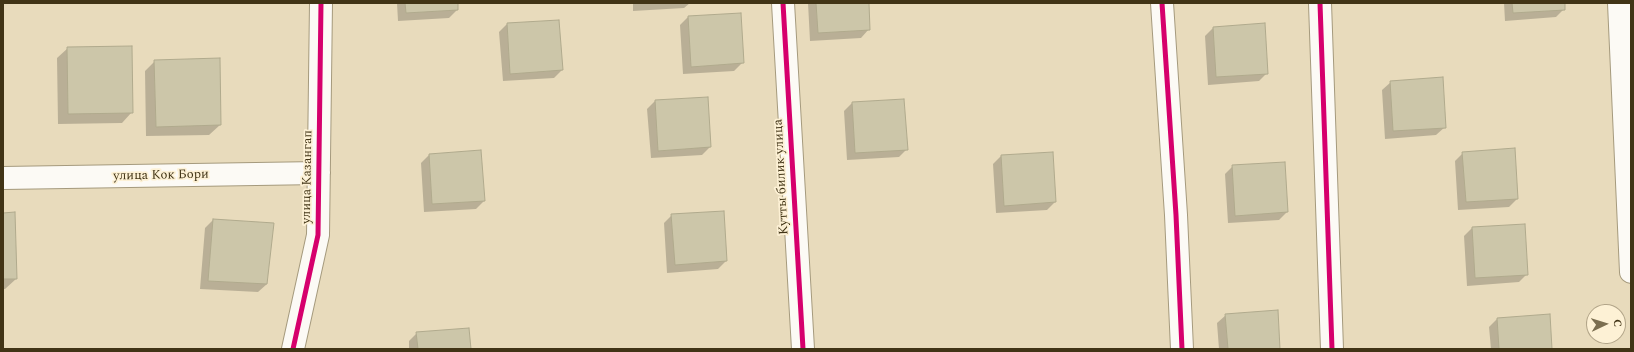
<!DOCTYPE html>
<html>
<head>
<meta charset="utf-8">
<style>
  body { margin:0 }
  #map { position:relative; width:1634px; height:352px; overflow:hidden; background:#e8dbbc; font-family:Spectral,serif }
  canvas { display:block }
  .frame { position:absolute; inset:0; border:4px solid #413416; pointer-events:none }
  .north { position:absolute; left:1586px; top:304px; width:40px; height:40px; box-sizing:border-box; background:#fdf1d5; border:1px solid #b2a589; border-radius:50%; rotate:86deg; font-size:11px; font-weight:700; line-height:16px; text-align:center; color:#413416 }
  .north::after { content:''; display:block; margin:auto; width:14px; height:18px; background:#7b6e50; clip-path:polygon(50% 0,100% 100%,50% 72%,0 100%) }
</style>
</head>
<body>
<div id="map">
<canvas width="1634" height="352"></canvas>
<div class="frame"></div>
<div class="north">С</div>
</div>
<script>
const g = document.querySelector('canvas').getContext('2d');
g.lineJoin = 'round';
function fillPath(path, color) {
  g.fillStyle = color;
  g.fill(path, 'evenodd');
}
function poly(rows) {
  const path = new Path2D();
  for (const r of rows) {
    path.moveTo(r[0], r[1]);
    for (let i = 2; i < r.length; i += 2) path.lineTo(r[i], r[i + 1]);
  }
  return path;
}
function strokePath(path, color, width, dash) {
  g.strokeStyle = color;
  g.lineWidth = width;
  g.lineCap = dash ? 'butt' : 'round';
  g.setLineDash(dash || []);
  g.stroke(path);
}
function drawText(font, color, halo, rows, align = 'center') {
  g.font = font + ' Spectral,serif';
  g.lineWidth = 3.5;
  g.setLineDash([]);
  g.textBaseline = 'middle';
  g.strokeStyle = halo;
  g.fillStyle = color;
  for (const [text, x, y, turn = 0] of rows) {
    g.save();
    g.translate(x, y);
    g.rotate((+turn || 0) * Math.PI / 180);
    g.textAlign = isNaN(turn) ? turn : align;
    if (halo) g.strokeText(text, 0, 0);
    g.fillText(text, 0, 0);
    g.restore();
  }
}
fillPath(poly([
  [397,3,457,3,457,10,449,18,398,21],
  [633,3,690,3,684,8,633,11],
  [808,3,868,3,869,29,861,38,810,41],
  [1504,3,1564,3,1564,9,1556,17,1505,21],
  [740,14,743,62,734,71,683,74,680,25,688,17],
  [507,24,562,70,554,78,503,81,499,32],
  [1264,24,1267,73,1259,81,1208,85,1205,36,1213,28],
  [68,48,132,112,122,123,58,124,57,58],
  [155,61,220,125,209,135,146,136,145,71],
  [1391,82,1445,127,1436,135,1385,139,1382,90],
  [655,101,710,147,702,155,651,158,647,109],
  [852,103,907,149,899,157,847,160,844,111],
  [480,151,484,201,476,209,424,212,421,163,429,155],
  [1052,153,1055,202,1047,210,996,213,993,164,1001,156],
  [1463,153,1517,199,1509,207,1458,210,1455,161],
  [1233,166,1287,212,1279,220,1228,223,1225,174],
  [3,214,16,279,5,289,3,289],
  [672,215,726,261,718,269,667,273,664,223],
  [213,220,267,284,258,292,200,289,205,228],
  [1472,228,1527,274,1519,282,1467,286,1464,236],
  [1226,315,1279,349,1219,349,1217,323],
  [1497,319,1551,349,1491,349,1489,327],
  [417,333,470,349,409,349,409,341]
]), '#0003');
const building = poly([
  [405,3,458,3,458,10,406,13,405,3],
  [816,3,869,3,870,30,818,33,816,3],
  [1512,3,1565,3,1565,10,1513,13,1512,3],
  [741,13,744,63,691,67,688,16,741,13],
  [559,20,563,70,510,74,507,23,559,20],
  [1265,23,1268,74,1216,77,1213,27,1265,23],
  [132,46,133,113,68,114,67,47,132,46],
  [220,58,221,125,156,127,154,60,220,58],
  [1443,77,1446,128,1393,131,1390,81,1443,77],
  [708,97,711,147,658,151,655,100,708,97],
  [904,99,908,150,855,153,852,102,904,99],
  [1515,148,1518,199,1466,202,1462,152,1515,148],
  [481,150,485,201,432,204,429,154,481,150],
  [1053,152,1056,202,1004,206,1001,155,1053,152],
  [1285,162,1288,212,1235,216,1232,165,1285,162],
  [724,211,727,261,675,265,671,214,724,211],
  [15,212,17,279,3,279,3,213,15,212],
  [213,219,274,223,267,284,208,281,213,219],
  [1525,224,1528,275,1475,278,1472,227,1525,224],
  [1278,310,1280,349,1228,349,1225,314,1278,310],
  [1550,314,1552,349,1499,349,1497,318,1550,314],
  [469,328,471,349,418,349,416,332,469,328]
]);
fillPath(building, '#ccc6a9');
strokePath(building, '#b0aa8d', 1);
const street = poly([
  [783,3,803,349],
  [1162,3,1176,215,1182,349],
  [1320,3,1332,349],
  [1619,3,1631,272],
  [3,178,319,173],
  [293,349,318,235,321,3]
]);
strokePath(street, '#a59a7d', 24);
strokePath(street, '#fcfaf5', 22);
strokePath(poly([
  [783,3,803,349],
  [1162,3,1176,215,1182,349],
  [1320,3,1332,349],
  [293,349,318,235,321,3]
]), '#d6006c', 5);
drawText('13px', '#413416', '#fdf1d5', [
  ["улица Кок Бори",161,176,-1],
  ["улица Казангап",308,177,-89],
  ["Кутты билик улица",782,177,-93]
]);
</script>
</body>
</html>
